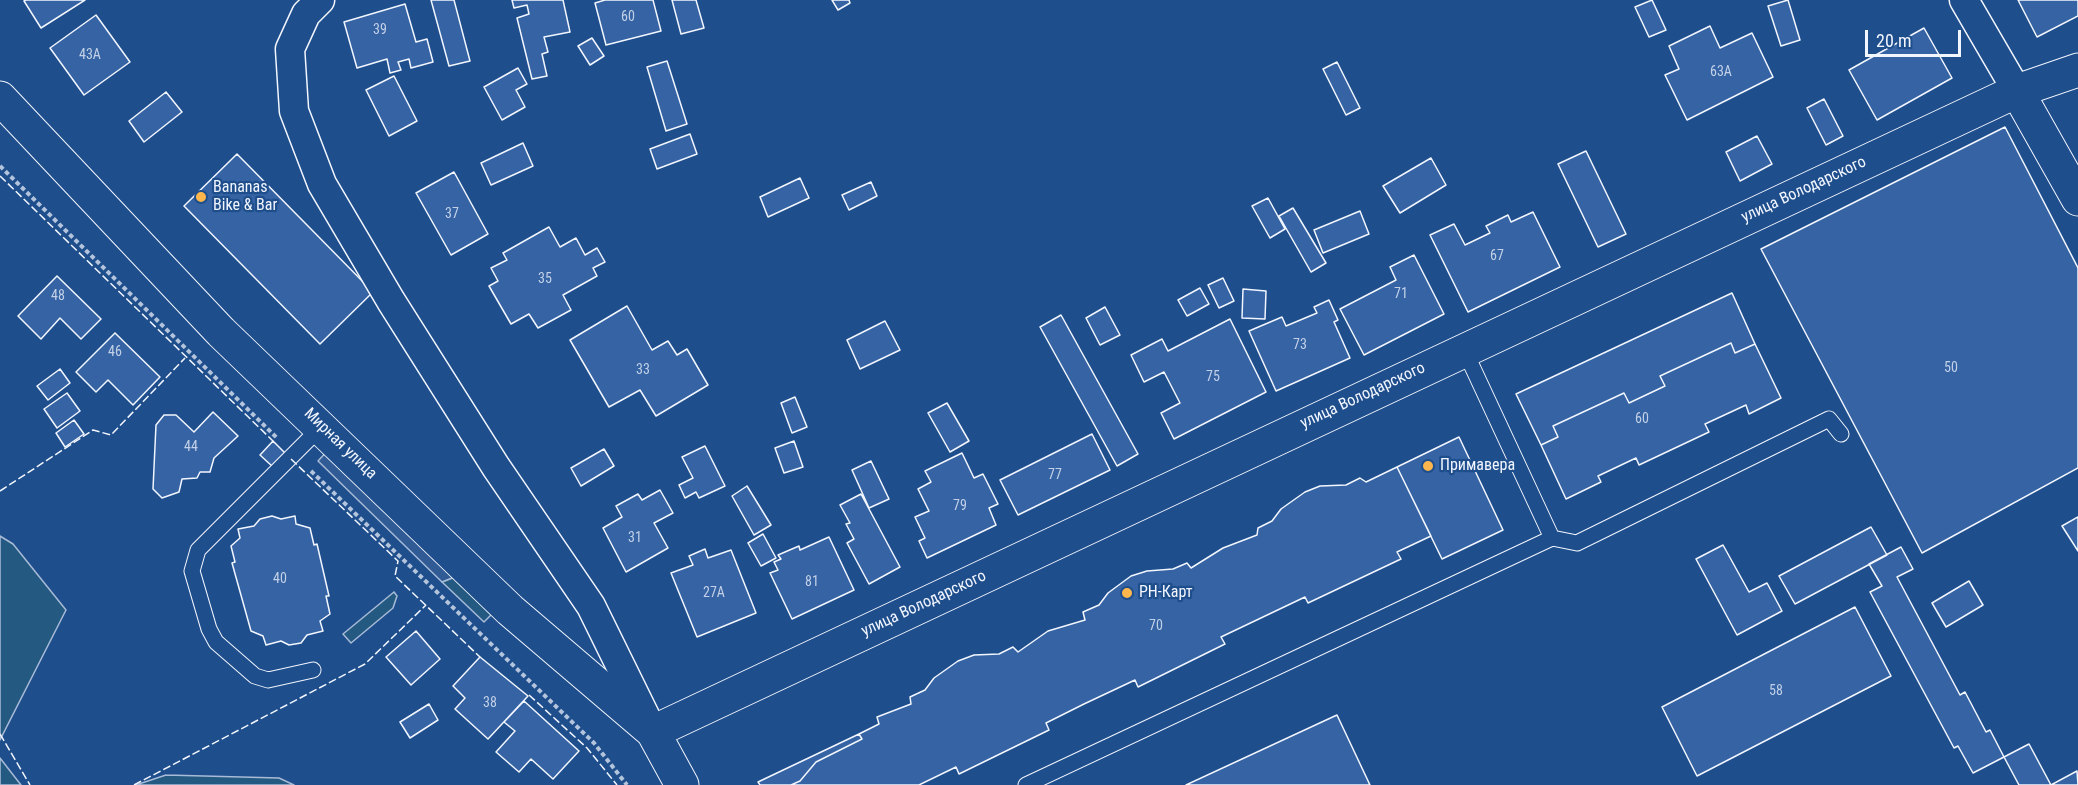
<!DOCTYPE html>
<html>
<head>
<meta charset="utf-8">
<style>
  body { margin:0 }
  #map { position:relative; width:2078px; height:785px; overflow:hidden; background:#1f4e8c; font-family:"Roboto Condensed",sans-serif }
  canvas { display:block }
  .scale { position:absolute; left:1865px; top:30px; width:96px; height:27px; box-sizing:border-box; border:3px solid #f2f6ff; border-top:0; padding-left:8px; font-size:18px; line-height:21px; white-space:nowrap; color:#f2f6ff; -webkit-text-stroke:4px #1f4e8c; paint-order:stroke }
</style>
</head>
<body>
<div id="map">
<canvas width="2078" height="785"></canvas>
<div class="scale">20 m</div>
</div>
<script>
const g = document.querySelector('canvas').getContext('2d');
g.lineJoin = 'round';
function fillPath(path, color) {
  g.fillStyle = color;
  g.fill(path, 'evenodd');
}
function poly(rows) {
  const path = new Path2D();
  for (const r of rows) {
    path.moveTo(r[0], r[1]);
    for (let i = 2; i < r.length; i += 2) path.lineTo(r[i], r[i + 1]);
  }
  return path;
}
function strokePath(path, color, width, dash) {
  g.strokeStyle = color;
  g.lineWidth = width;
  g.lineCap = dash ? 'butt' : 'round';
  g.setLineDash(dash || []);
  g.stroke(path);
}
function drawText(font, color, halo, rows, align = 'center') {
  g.font = font + ' "Roboto Condensed",sans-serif';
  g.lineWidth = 4.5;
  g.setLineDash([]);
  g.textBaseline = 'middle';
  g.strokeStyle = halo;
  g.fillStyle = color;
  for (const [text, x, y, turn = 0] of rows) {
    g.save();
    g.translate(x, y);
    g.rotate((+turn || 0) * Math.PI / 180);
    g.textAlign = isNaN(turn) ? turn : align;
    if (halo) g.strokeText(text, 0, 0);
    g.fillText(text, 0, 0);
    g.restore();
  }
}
const green = poly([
  [0,536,13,544,66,610,0,740,0,536],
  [452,578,465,580,497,609,484,622,442,582,452,578],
  [394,592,397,596,393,608,351,643,343,634,394,592],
  [0,758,21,785,0,785,0,758],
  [166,775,279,778,294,785,136,785,166,775]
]);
fillPath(green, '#245a82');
strokePath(green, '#a8bbd7', 1.5);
const parking = poly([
  [330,448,465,580,452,578,442,582,318,461,330,448]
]);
fillPath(parking, '#305b95');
strokePath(parking, '#a8bbd7', 1.5);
const building = poly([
  [26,0,85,0,41,28,24,1,26,0],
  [431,0,454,0,470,61,449,66,431,0],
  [512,0,563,0,570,32,544,37,548,52,542,54,547,76,532,79,517,18,529,14,527,5,514,8,512,0],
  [605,0,653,0,661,31,606,45,595,3,605,0],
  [672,0,696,0,704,28,681,34,672,0],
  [832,0,849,0,850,3,838,10,832,0],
  [1652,0,1666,30,1649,37,1635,7,1652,0],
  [1788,0,1800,40,1781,46,1768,6,1788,0],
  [2018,0,2078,0,2078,16,2037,37,2018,0],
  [405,4,416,42,427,39,433,62,411,68,409,59,398,62,401,70,390,73,387,59,357,68,344,22,405,4],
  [96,15,130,62,84,95,50,48,96,15],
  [1710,26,1720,48,1752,33,1773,77,1687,120,1665,75,1679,69,1669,46,1710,26],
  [1924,28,1952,78,1877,120,1849,70,1924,28],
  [592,38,604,56,590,65,578,46,592,38],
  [667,61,687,124,666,131,647,67,667,61],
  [1337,62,1360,108,1346,115,1323,69,1337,62],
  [518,68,527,84,516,90,525,107,502,120,484,87,518,68],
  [394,76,417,121,389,136,366,90,394,76],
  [166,92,182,112,144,142,129,121,166,92],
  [1824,99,1843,136,1826,145,1807,108,1824,99],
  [2005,127,2078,268,2078,468,1922,553,1761,249,2005,127],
  [690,134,697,154,657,169,650,149,690,134],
  [1757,136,1772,164,1740,181,1726,152,1757,136],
  [523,143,533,166,491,185,481,163,523,143],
  [1586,151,1626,234,1598,247,1558,164,1586,151],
  [237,154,373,292,320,344,184,206,237,154],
  [1431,158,1446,185,1400,213,1383,186,1431,158],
  [454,172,488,234,451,255,416,193,454,172],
  [800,178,809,198,768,217,760,197,800,178],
  [871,182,877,196,849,210,842,195,871,182],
  [1268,198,1285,229,1270,238,1252,206,1268,198],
  [1293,208,1326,263,1311,272,1279,216,1293,208],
  [1360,211,1369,234,1323,253,1314,230,1360,211],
  [1533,212,1560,267,1468,312,1430,235,1454,224,1465,245,1490,233,1486,226,1508,215,1511,222,1533,212],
  [549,227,560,247,576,238,585,255,597,248,605,262,593,268,597,276,563,295,571,310,538,328,529,314,511,324,489,286,498,281,491,268,507,260,503,253,549,227],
  [1414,255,1444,314,1364,355,1340,309,1396,280,1390,267,1414,255],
  [57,276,101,319,81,339,60,318,41,339,18,316,57,276],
  [1223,278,1234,301,1219,308,1208,285,1223,278],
  [1200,288,1209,304,1187,316,1178,300,1200,288],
  [1243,289,1266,291,1265,319,1242,318,1243,289],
  [1732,293,1755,344,1735,353,1731,343,1660,376,1665,386,1629,403,1624,393,1553,426,1558,437,1541,445,1516,394,1732,293],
  [1329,300,1338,320,1334,322,1350,358,1276,391,1249,331,1282,317,1286,326,1317,313,1314,307,1329,300],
  [627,306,652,350,668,341,677,355,687,349,708,385,656,416,640,390,609,407,570,340,627,306],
  [1105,307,1120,335,1100,345,1086,318,1105,307],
  [1061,315,1138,454,1117,466,1040,327,1061,315],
  [1230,319,1266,392,1174,439,1161,413,1180,403,1164,372,1144,382,1131,355,1162,339,1168,351,1230,319],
  [885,321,900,350,860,369,847,340,885,321],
  [115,333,160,377,133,405,108,380,96,392,76,372,115,333],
  [1731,343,1735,353,1755,344,1781,398,1749,414,1746,405,1705,424,1709,432,1639,465,1636,458,1598,476,1601,482,1566,499,1541,445,1558,437,1553,426,1624,393,1629,403,1665,386,1660,376,1731,343],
  [60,369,70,383,48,400,37,386,60,369],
  [67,393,80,411,57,428,44,409,67,393],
  [795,397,807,427,792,433,781,403,795,397],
  [947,403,969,441,950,452,928,413,947,403],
  [213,412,238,436,214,458,210,472,200,472,197,478,182,479,179,492,162,498,153,489,156,425,164,415,176,415,194,432,213,412],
  [74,420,84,434,65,447,56,433,74,420],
  [1092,434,1110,470,1018,515,1000,480,1092,434],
  [1459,437,1503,530,1442,559,1397,467,1459,437],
  [273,441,286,454,273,467,260,455,273,441],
  [794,441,803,467,784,473,775,448,794,441],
  [705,446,725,486,699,498,696,492,685,498,679,485,693,478,682,457,705,446],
  [604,449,614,466,581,486,571,468,604,449],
  [962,453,974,478,983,474,998,504,989,508,996,525,927,558,919,541,925,538,915,517,929,511,918,489,931,482,925,471,962,453],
  [871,461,889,499,869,508,852,470,871,461],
  [1397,467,1431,536,1397,552,1401,559,1308,603,1305,597,1221,637,1225,644,1138,687,1135,680,1084,704,1046,723,1049,730,959,774,956,767,919,785,791,785,800,781,816,762,862,739,859,734,879,724,877,717,911,704,910,697,925,690,934,678,958,661,974,655,999,654,1013,647,1018,652,1048,631,1085,620,1083,612,1099,605,1108,593,1131,576,1147,571,1173,569,1187,563,1191,568,1223,548,1257,535,1258,528,1272,521,1281,509,1305,492,1320,486,1346,485,1360,478,1366,482,1397,467],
  [747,486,771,525,754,535,732,496,747,486],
  [660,490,673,513,654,523,668,548,626,572,603,528,622,517,616,506,638,494,642,500,660,490],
  [861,494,900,567,869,584,847,543,854,539,846,524,850,523,840,505,861,494],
  [272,516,281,519,295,516,296,524,310,528,314,545,317,544,329,596,326,596,330,614,320,621,323,631,307,635,301,643,289,645,281,641,266,645,263,636,251,631,232,563,235,562,231,546,240,538,238,529,254,526,260,519,272,516],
  [2078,517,2078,551,2062,526,2078,517],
  [1871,527,1887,555,1795,604,1779,576,1871,527],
  [763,534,776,558,761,566,748,543,763,534],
  [829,537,854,590,792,619,770,573,778,570,774,562,781,559,778,555,799,546,800,550,829,537],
  [1723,545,1749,592,1767,583,1782,611,1737,635,1696,559,1723,545],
  [1901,547,1913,569,1897,577,1960,695,1965,692,1986,732,1990,730,2004,757,1973,773,1958,746,1954,748,1870,592,1882,586,1869,564,1901,547],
  [705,549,708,558,731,550,756,613,697,637,671,573,693,565,689,556,705,549],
  [1969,581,1983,605,1946,627,1932,603,1969,581],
  [1855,607,1891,676,1697,776,1662,707,1855,607],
  [416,631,440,659,411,685,386,657,416,631],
  [480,657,528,696,488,739,455,709,465,698,453,686,480,657],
  [524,701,579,751,553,779,531,759,519,772,496,752,515,731,504,722,524,701],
  [429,704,438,720,410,738,400,722,429,704],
  [1337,715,1370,785,1186,785,1324,721,1337,715],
  [859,734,862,739,816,762,800,781,791,785,760,785,758,782,859,734],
  [2029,744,2051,785,2019,785,2004,757,2029,744],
  [2077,771,2078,785,2051,785,2077,771]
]);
fillPath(building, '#3563a3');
strokePath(building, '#f2f6ff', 1.5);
const service = poly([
  [1552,538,1577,543,1829,419,1841,434],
  [313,670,268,680,255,676,216,642,209,629,192,571,198,550,322,426],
  [1026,785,1552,538,1464,349]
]);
const minor = poly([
  [320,0,306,14,290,49,294,111,322,184,391,301,496,467,591,606,652,730],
  [1964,0,2017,91]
]);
const tertiary = poly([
  [2017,91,2078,199],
  [0,98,221,332,510,610,653,732,682,785],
  [653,732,2017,91,2078,70]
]);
strokePath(service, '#f2f6ff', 17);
strokePath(minor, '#f2f6ff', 31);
strokePath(tertiary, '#f2f6ff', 35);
strokePath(poly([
  [0,166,278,439],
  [311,471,594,743,627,785]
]), '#b3c4dc', 4, [4.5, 3]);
strokePath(service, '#1f4e8c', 15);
strokePath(minor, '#1f4e8c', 28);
strokePath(tertiary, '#1f4e8c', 33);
strokePath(poly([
  [0,176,273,441],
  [291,459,398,561,395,576,480,657],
  [0,491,93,430,111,435,185,358],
  [529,695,587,748,617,785],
  [0,734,30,785],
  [134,785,365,664,426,605]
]), '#f2f6ff', 1.5, [8, 3]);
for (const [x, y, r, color] of [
  [201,197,6,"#ffb74d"],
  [1428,466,6,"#ffb74d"],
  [1127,593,6,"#ffb74d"]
]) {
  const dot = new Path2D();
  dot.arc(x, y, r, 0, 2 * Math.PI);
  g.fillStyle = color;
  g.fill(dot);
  strokePath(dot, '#1f4e8c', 2);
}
drawText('14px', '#c3d1e8', null, [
  ["60",628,17],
  ["39",380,30],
  ["43А",90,55],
  ["63А",1721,72],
  ["37",452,214],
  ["67",1497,256],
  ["35",545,279],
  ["71",1401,294],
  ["48",58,296],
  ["73",1300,345],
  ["46",115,352],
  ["50",1951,368],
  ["33",643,370],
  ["75",1213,377],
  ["60",1642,419],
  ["44",191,447],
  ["77",1055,475],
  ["79",960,506],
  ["31",635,538],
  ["40",280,579],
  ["81",812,582],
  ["27А",714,593],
  ["70",1156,626],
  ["58",1776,691],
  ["38",490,703]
]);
drawText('16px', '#f2f6ff', '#1f4e8c', [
  ["Bananas",213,188],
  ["Bike & Bar",213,206],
  ["Примавера",1440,466],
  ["РН-Карт",1139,593]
], 'left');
drawText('16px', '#f2f6ff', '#1f4e8c', [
  ["улица Володарского",1804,190,-25],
  ["улица Володарского",1363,396,-25],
  ["Мирная улица",340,444,44],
  ["улица Володарского",924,604,-25]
]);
</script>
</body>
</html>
